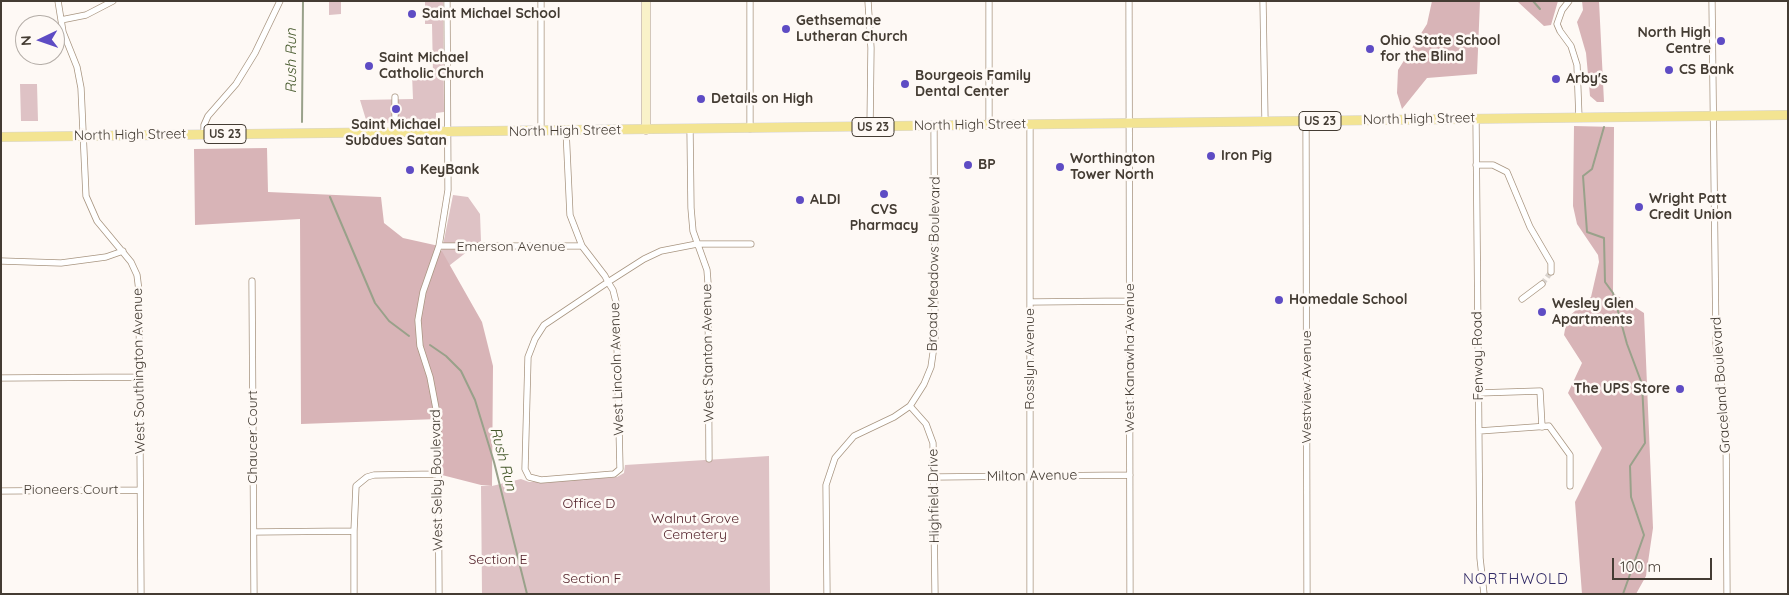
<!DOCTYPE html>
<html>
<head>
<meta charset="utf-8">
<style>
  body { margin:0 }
  #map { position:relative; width:1789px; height:595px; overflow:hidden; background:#fef9f5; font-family:Quicksand,sans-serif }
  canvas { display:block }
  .frame { position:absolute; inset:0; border:2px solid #443c33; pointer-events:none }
  .north { position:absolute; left:15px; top:15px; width:50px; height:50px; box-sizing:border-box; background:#fef9f5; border:1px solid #b4ada7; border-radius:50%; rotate:267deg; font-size:14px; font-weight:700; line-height:20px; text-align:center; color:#443c33 }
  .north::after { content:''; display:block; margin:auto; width:18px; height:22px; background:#5e4cc4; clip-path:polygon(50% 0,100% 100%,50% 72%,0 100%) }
  .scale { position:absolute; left:1612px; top:558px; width:100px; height:22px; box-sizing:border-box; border:2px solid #443c33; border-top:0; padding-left:6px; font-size:15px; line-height:18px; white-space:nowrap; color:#443c33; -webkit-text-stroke:4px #fef9f5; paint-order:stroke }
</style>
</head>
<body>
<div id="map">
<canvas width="1789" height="595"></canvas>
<div class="frame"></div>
<div class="north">N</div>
<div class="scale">100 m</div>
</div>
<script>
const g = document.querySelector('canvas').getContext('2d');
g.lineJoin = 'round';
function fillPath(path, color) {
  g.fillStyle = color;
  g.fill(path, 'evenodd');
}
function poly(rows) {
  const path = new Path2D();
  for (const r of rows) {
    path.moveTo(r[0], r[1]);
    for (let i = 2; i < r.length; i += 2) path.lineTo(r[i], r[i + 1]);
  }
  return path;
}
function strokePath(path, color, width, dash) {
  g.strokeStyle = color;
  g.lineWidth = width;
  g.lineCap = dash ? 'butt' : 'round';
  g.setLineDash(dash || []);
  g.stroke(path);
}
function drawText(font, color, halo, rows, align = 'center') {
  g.font = font + ' Quicksand,sans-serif';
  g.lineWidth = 5;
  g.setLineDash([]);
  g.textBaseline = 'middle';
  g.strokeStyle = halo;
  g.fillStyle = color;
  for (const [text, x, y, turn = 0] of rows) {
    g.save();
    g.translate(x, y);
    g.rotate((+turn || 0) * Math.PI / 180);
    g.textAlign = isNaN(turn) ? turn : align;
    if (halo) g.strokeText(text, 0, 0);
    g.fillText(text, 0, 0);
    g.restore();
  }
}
fillPath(poly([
  [329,1,341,1,341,14,329,15],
  [425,1,443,1,444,112,436,113,436,122,367,123,360,100,413,99,412,74,433,74,432,24,425,24],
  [20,84,37,84,38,121,21,121],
  [453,195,468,197,480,214,481,241,450,265,439,265],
  [769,456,770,594,482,594,481,486,492,486,521,479,529,482,617,477,624,473,625,465]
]), '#dec2c5');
fillPath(poly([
  [1432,1,1480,1,1477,74,1427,78,1402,109,1397,93,1398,70,1427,24],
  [1489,1,1558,1,1551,25,1544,26,1518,2],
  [1582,1,1599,1,1604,102,1597,102,1590,96,1586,53,1577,22,1583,10],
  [1574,126,1614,127,1613,293,1644,313,1653,528,1646,576,1636,594,1582,594,1575,502,1602,448,1568,393,1582,363,1564,335,1567,318,1591,297,1599,262,1598,255,1577,224,1573,206],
  [267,148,268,192,381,197,384,223,403,238,439,246,482,322,493,366,492,486,481,485,438,474,438,419,301,424,300,219,195,225,194,149]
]), '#d8b4b7');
strokePath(poly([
  [1533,1,1540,9],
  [302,122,303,1],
  [1604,127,1592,169,1583,176,1587,232,1604,238,1605,282,1613,293,1627,344,1642,384,1645,443,1630,466,1631,497,1644,535,1623,594],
  [330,197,375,303,389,321,409,336],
  [430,345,446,356,461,371,475,400,494,462,527,594]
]), '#99a18a', 2);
strokePath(poly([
  [1542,284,1551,272]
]), '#d9d3ce', 5.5, [5.5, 3]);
const street = poly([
  [58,1,63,32,77,67,81,88,86,196,97,221,131,262,137,275,139,291,141,594],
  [541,1,541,131],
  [750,1,750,129],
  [868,1,871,48,870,127],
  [989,1,989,125],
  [1129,1,1130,594],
  [1263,1,1265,121],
  [1569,1,1562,10,1557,24,1560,31,1571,46,1577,65,1579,118],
  [1712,1,1716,344,1726,421,1727,594],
  [61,20,86,15,113,1],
  [395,97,395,123],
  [1476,119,1480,558,1484,594],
  [1306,121,1307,594],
  [1030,125,1030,594],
  [690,129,691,208,693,231,707,270,708,283,709,459],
  [566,130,570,215,582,246,605,276,608,282,613,290,616,302,620,469,614,474,541,480,529,477,525,469,528,357,535,339,544,325,608,282,644,259,661,251,697,244,751,244],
  [204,134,204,125,208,116,236,84,255,53,280,1],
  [1476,165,1493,165,1507,172,1530,227,1551,263,1551,272],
  [439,246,582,246],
  [1,261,61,263,106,257,123,251],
  [252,281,254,594],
  [1522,299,1542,284],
  [1030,302,1130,301],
  [1,378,140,377],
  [1478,393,1540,391,1542,427],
  [910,406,926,424,933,443,935,594],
  [1479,431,1549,426,1570,455,1570,486],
  [935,477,1130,475],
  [1,491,140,490],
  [254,532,354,531],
  [354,594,354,531,356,486,367,477,374,475,438,474],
  [439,594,438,419,430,377,420,346,418,320,423,292,439,246,448,190,447,1],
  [827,594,826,485,835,458,854,436,894,417,910,406,924,384,931,367,935,339,934,126]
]);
const secondary = poly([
  [646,1,646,130]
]);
const primary = poly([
  [1,137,1788,115]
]);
strokePath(street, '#a89580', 7);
strokePath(secondary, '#a89580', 9);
strokePath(primary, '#d6d4d2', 10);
strokePath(street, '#fff', 5.5);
strokePath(secondary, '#f9f2c9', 8);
strokePath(primary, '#f3e492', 9);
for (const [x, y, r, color] of [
  [412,14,5,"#5e4cc4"],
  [786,29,5,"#5e4cc4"],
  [1721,41,5,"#5e4cc4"],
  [1370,49,5,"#5e4cc4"],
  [369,66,5,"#5e4cc4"],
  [1669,70,5,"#5e4cc4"],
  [1556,79,5,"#5e4cc4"],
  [905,84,5,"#5e4cc4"],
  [701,99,5,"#5e4cc4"],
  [396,109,5,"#5e4cc4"],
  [1211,156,5,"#5e4cc4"],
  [968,165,5,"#5e4cc4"],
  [1060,167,5,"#5e4cc4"],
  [410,170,5,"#5e4cc4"],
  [884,194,5,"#5e4cc4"],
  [800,200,5,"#5e4cc4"],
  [1639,207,5,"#5e4cc4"],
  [1279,300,5,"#5e4cc4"],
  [1542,312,5,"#5e4cc4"],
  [1680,389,5,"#5e4cc4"]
]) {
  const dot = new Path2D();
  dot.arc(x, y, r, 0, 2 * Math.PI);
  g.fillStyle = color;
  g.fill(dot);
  strokePath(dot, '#fef9f5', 2);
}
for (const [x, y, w] of [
  [1320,121,42],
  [873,127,42],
  [225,134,42]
]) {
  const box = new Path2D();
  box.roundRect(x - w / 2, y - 9.5, w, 19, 4);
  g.fillStyle = '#fef9f5';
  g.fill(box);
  strokePath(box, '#443c33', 1);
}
drawText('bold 12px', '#443c33', null, [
  ["US 23",1320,121],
  ["US 23",873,127],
  ["US 23",225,134]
]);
drawText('bold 14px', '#443c33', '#fef9f5', [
  ["Saint Michael School",422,14],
  ["Gethsemane",796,21],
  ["Lutheran Church",796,37],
  ["North High",1711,33,"right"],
  ["Centre",1711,49,"right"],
  ["Ohio State School",1380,41],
  ["for the Blind",1380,57],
  ["Saint Michael",379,58],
  ["Catholic Church",379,74],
  ["CS Bank",1679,70],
  ["Bourgeois Family",915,76],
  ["Dental Center",915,92],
  ["Arby's",1566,79],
  ["Details on High",711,99],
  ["Saint Michael",396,125,"center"],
  ["Subdues Satan",396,141,"center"],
  ["Iron Pig",1221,156],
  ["Worthington",1070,159],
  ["Tower North",1070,175],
  ["BP",978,165],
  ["KeyBank",420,170],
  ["Wright Patt",1649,199],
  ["Credit Union",1649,215],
  ["ALDI",810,200],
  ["CVS",884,210,"center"],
  ["Pharmacy",884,226,"center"],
  ["Homedale School",1289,300],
  ["Wesley Glen",1552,304],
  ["Apartments",1552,320],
  ["The UPS Store",1670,389,"right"]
], 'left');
drawText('14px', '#443c33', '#fef9f5', [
  ["North High Street",1419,119,-1],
  ["North High Street",970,125,-1],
  ["North High Street",565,131,-1],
  ["North High Street",130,135,-1],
  ["Emerson Avenue",511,247],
  ["Broad Meadows Boulevard",934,264,-89],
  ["West Stanton Avenue",708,353,-91],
  ["Fenway Road",1478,356,-91],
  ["West Kanawha Avenue",1130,358,-90],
  ["Rosslyn Avenue",1030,359,-90],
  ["West Lincoln Avenue",617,369,-92],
  ["West Southington Avenue",139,371,-91],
  ["Graceland Boulevard",1721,385,-94],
  ["Westview Avenue",1307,387,-90],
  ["Chaucer Court",253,437,-90],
  ["Milton Avenue",1032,476,-1],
  ["West Selby Boulevard",437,480,-91],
  ["Pioneers Court",71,490],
  ["Highfield Drive",934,496,-91]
]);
drawText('14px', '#55252d', '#fef9f5', [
  ["Office D",589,504],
  ["Walnut Grove",695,519],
  ["Cemetery",695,535],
  ["Section E",498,560],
  ["Section F",592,579]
]);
drawText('italic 15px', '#46592c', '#fef9f5', [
  ["Rush Run",291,61,-90],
  ["Rush Run",503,459,75]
]);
g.letterSpacing = '1px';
drawText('15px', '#332c67', '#fef9f5', [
  ["NORTHWOLD",1516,579]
]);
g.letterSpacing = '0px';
</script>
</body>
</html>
